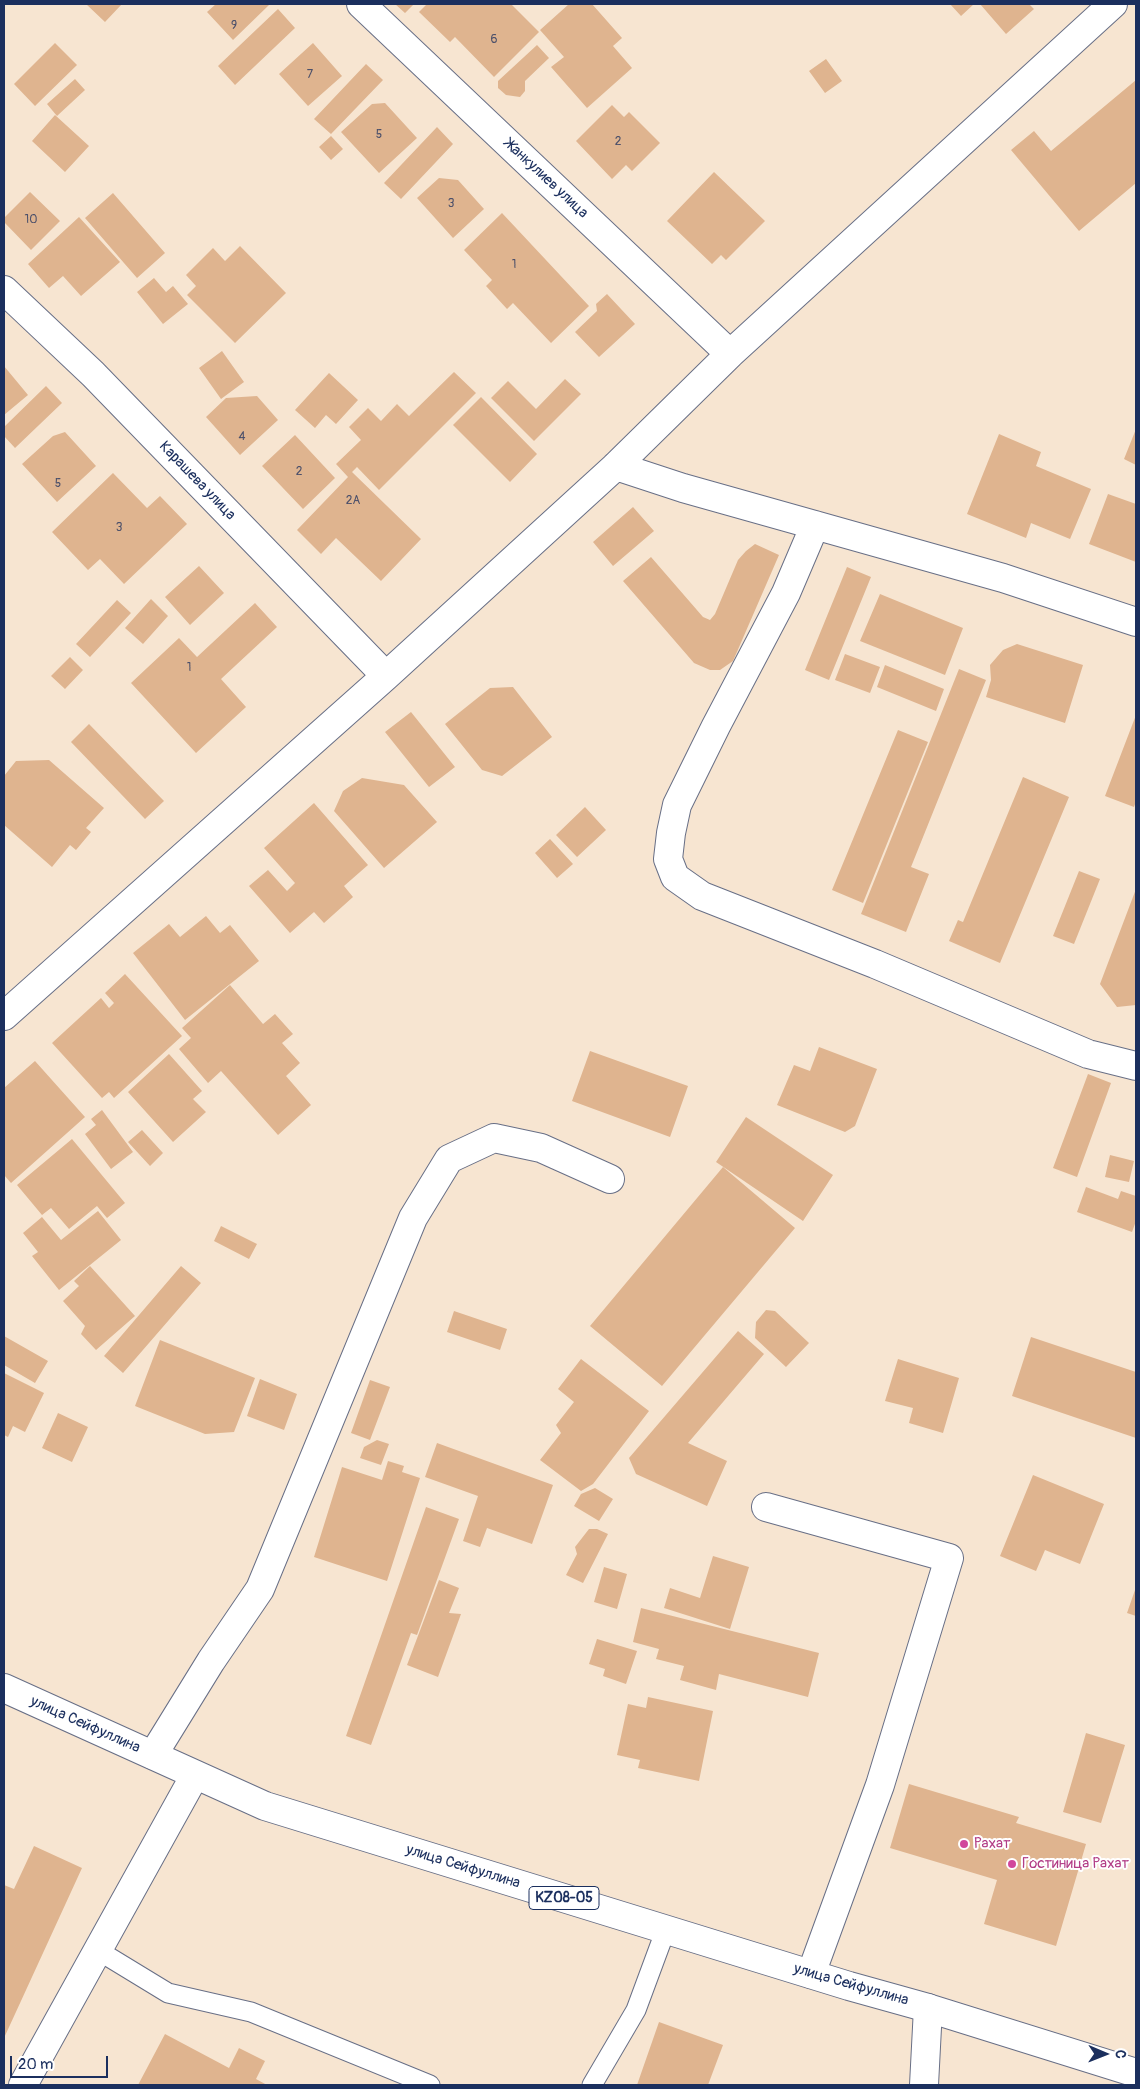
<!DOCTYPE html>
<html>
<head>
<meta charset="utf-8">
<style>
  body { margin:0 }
  #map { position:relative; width:1140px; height:2089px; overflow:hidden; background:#f7e5d1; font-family:Pangolin,sans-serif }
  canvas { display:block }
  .frame { position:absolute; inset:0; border:5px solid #1b2f5e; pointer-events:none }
  .north { position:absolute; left:1080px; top:2029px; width:50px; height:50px; -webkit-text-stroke:4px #fff; paint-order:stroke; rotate:91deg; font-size:14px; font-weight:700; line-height:20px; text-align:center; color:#1b2f5e }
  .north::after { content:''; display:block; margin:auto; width:18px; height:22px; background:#1b2f5e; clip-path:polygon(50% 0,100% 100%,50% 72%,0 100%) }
  .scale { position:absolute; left:10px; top:2056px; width:98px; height:22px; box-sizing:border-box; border:2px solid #1b2f5e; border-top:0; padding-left:6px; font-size:15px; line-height:18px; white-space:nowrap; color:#1b2f5e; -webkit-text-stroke:4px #fff; paint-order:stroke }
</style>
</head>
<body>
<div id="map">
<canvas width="1140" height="2089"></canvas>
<div class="frame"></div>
<div class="north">С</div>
<div class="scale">20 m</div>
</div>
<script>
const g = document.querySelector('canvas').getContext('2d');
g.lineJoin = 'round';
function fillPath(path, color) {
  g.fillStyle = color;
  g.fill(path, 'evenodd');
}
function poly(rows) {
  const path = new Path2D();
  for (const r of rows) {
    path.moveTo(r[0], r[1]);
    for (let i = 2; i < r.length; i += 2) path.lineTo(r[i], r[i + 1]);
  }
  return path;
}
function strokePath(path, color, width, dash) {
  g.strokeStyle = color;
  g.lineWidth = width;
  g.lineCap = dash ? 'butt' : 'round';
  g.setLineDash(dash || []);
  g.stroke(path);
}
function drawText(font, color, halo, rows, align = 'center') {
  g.font = font + ' Pangolin,sans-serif';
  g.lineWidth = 4;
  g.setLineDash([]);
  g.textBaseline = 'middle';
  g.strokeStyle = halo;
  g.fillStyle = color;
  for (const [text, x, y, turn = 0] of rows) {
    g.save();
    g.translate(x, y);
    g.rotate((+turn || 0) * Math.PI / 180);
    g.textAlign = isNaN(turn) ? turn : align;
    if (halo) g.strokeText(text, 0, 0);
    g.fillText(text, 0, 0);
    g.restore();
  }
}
fillPath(poly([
  [86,4,122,4,105,22],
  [216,4,268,4,269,5,233,40,207,12],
  [395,4,414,4,405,13],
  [427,4,511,4,539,32,494,77,455,37,450,42,419,12],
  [569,4,592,4,622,38,613,46,632,68,587,108,551,67,564,57,540,30],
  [950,4,974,4,961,16],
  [980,4,1029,4,1034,9,1006,34],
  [278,9,295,28,235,85,218,66],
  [55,43,77,65,35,106,14,84],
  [313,43,342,76,308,106,279,74],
  [537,45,549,58,525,81,525,91,520,97,506,95,498,88,498,81],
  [826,59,842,81,825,93,809,71],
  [366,64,383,80,331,134,314,119],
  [75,79,85,90,57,116,47,104],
  [1136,80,1136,183,1079,231,1011,150,1034,131,1051,151],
  [385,103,417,138,379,173,341,132,372,104],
  [612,105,624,117,629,112,660,143,632,171,626,165,612,179,576,141],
  [55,115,89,146,65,172,32,141],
  [437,127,453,144,401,199,384,183],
  [331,136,343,149,331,160,319,147],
  [714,172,765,221,726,260,721,255,712,264,667,221],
  [439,178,458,180,484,209,453,238,417,198],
  [30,192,60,221,31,250,4,222,4,218],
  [113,193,165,253,137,278,85,218],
  [502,213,589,306,551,343,513,303,507,309,486,286,492,280,464,250],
  [79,217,120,262,81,296,63,276,49,288,28,264],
  [240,246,286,293,235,343,187,295,196,286,186,275,213,248,225,261],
  [154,278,166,292,173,286,188,304,163,324,137,292],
  [607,294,635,324,599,357,575,332,597,311,596,304],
  [222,351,244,382,221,399,199,368],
  [4,366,28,395,4,415],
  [454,372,476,393,379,490,357,467,352,472,421,539,381,581,336,538,321,554,297,530,348,477,336,464,361,440,349,427,368,408,381,421,397,404,409,416],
  [329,373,358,400,336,424,326,415,315,428,295,410],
  [565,379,581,394,534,441,491,398,508,381,536,409],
  [46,386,62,403,15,448,4,436,4,427],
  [257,396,278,420,240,455,206,417,226,398],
  [481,397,537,454,510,482,453,425],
  [1136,429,1136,465,1124,459],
  [65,432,96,466,57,502,22,464,53,436],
  [999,434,1041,452,1036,466,1091,489,1070,539,1031,523,1026,538,967,514],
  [295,435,335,478,303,509,262,466],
  [113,473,147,508,160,496,187,524,124,584,100,559,88,570,52,532],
  [1108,494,1136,504,1136,562,1089,544],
  [633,507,654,531,613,566,593,542],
  [755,544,779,555,733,661,720,670,710,670,694,663,623,581,651,557,703,617,710,620,715,614,738,560,746,551],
  [199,566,224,593,190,625,165,597],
  [847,567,871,577,829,680,805,670],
  [880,594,963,628,945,675,860,641],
  [151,599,168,616,143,644,125,628],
  [117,600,131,613,90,657,76,644],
  [255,603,277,627,221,679,246,707,196,753,131,683,179,638,197,657],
  [1017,644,1083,665,1065,723,986,697,991,680,990,665,1003,650],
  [845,654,880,667,870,693,835,680],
  [70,657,83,670,65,689,51,676],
  [885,665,944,689,936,711,877,687],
  [959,669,986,680,911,867,929,874,906,932,861,914],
  [513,687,552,737,502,776,482,770,445,724,490,688],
  [411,712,455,767,429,787,385,732],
  [1136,715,1136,801,1134,807,1105,796],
  [89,724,164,801,145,819,71,742],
  [898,730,928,742,863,903,832,890],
  [49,760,104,808,86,828,91,832,76,850,70,845,52,867,4,825,4,776,16,761],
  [1023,777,1069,797,1000,963,949,941,958,920,963,922],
  [362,778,404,785,437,822,384,868,334,811,343,791],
  [314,803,368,865,344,886,353,897,324,923,314,912,290,933,249,886,268,870,287,891,295,883,264,848],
  [585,807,606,830,577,857,556,835],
  [550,839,573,864,557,878,535,853],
  [1079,871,1100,879,1074,944,1053,936],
  [1136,889,1136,1005,1117,1007,1100,984],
  [206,916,220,933,230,925,259,961,185,1020,133,953,169,924,180,937],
  [125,974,182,1036,114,1098,109,1092,102,1098,52,1043,101,998,109,1008,114,1003,105,993],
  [230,985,263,1024,275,1014,293,1034,282,1043,300,1063,286,1076,311,1105,278,1135,221,1071,208,1083,179,1049,191,1038,182,1028],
  [819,1047,877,1069,855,1126,845,1132,777,1105,794,1065,810,1071],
  [590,1051,688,1086,670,1137,572,1101],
  [169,1054,202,1091,193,1099,206,1112,173,1142,128,1092],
  [35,1061,85,1117,11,1183,4,1175,4,1088],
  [1088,1074,1111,1083,1077,1177,1053,1168],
  [102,1110,133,1152,111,1169,85,1134,96,1125,91,1119],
  [746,1117,833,1175,803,1221,716,1162],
  [142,1130,163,1153,150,1166,128,1142],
  [72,1139,125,1203,107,1218,97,1206,69,1229,51,1208,42,1215,17,1185],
  [1110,1155,1134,1161,1129,1182,1105,1177],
  [723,1167,795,1228,662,1386,590,1326],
  [1086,1187,1118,1199,1121,1191,1136,1196,1136,1221,1132,1232,1077,1212],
  [98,1211,121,1240,59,1290,32,1256,38,1252,23,1233,42,1217,61,1240],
  [221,1226,257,1244,249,1259,214,1241],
  [90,1266,135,1316,96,1350,81,1334,85,1326,63,1301,79,1286,74,1281],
  [181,1266,201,1283,123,1373,104,1356],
  [766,1310,775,1311,809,1343,786,1367,755,1338,756,1322],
  [454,1311,507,1329,500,1350,447,1332],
  [738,1331,764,1354,688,1443,727,1461,707,1506,636,1474,629,1458],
  [4,1336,48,1361,35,1383,4,1365],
  [1031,1337,1136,1372,1136,1438,1012,1396],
  [160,1340,255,1378,234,1432,205,1434,135,1406],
  [581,1359,649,1411,593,1484,581,1491,540,1460,561,1433,556,1425,574,1402,558,1389],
  [898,1359,959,1378,943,1433,909,1423,913,1408,885,1401],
  [4,1373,44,1393,25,1432,13,1426,8,1437,4,1435],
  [260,1379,297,1394,284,1430,247,1416],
  [370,1380,390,1387,370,1440,351,1433],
  [58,1413,88,1427,72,1462,42,1448],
  [377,1440,389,1444,381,1465,360,1458,364,1447],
  [437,1443,553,1485,532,1544,487,1528,480,1547,463,1541,478,1496,425,1477],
  [388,1461,404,1466,402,1472,420,1478,387,1581,314,1557,342,1467,382,1480],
  [1033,1475,1104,1504,1080,1564,1045,1550,1036,1571,1000,1556],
  [595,1488,613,1499,599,1521,574,1506,581,1494],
  [426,1507,459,1519,417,1635,411,1633,371,1745,346,1736],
  [589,1529,597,1529,608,1534,583,1583,566,1575,577,1554,575,1547],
  [713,1556,749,1567,730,1629,664,1608,670,1588,700,1598],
  [604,1567,627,1574,617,1609,594,1602],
  [439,1580,459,1588,449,1613,461,1614,438,1677,407,1665],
  [1135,1590,1136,1591,1136,1616,1127,1613],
  [641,1608,819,1653,808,1697,719,1674,716,1690,680,1680,684,1666,656,1659,659,1649,633,1642],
  [597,1639,637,1651,626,1684,603,1676,605,1669,589,1664],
  [648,1697,713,1711,699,1781,638,1768,640,1760,617,1755,628,1704,646,1708],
  [1086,1733,1125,1745,1101,1823,1063,1812],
  [909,1784,1019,1817,1016,1823,1086,1844,1056,1946,984,1924,997,1880,890,1848],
  [34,1846,82,1868,4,2038,4,1885,14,1889],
  [659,2022,723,2045,708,2085,637,2085],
  [165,2034,229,2068,239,2048,265,2061,256,2079,267,2085,138,2085]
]), '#dfb48f');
const service = poly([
  [99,1951,168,1993,251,2012,430,2085],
  [592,2085,636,2010,666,1929]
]);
const minor = poly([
  [361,4,730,354],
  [4,290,93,374,386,676],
  [616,466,683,488,1003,578,1136,622],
  [815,525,786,593,716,726,677,805,671,833,668,859,675,877,702,896,875,964,1088,1054,1136,1066],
  [4,1016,386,676,616,466,730,354,1113,4],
  [766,1507,949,1558,880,1785,811,1974],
  [153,1755,211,1661,260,1589,413,1218,449,1159,494,1138,541,1148,610,1179],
  [23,2085,195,1775],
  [924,2085,928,2008]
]);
const primary = poly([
  [4,1688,265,1806,849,1986,928,2008,1136,2073]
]);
strokePath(service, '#686f86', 21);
strokePath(minor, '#686f86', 30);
strokePath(primary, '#686f86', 30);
strokePath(service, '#fff', 19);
strokePath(minor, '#fff', 28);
strokePath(primary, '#fff', 28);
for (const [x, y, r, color] of [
  [964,1844,5,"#d1479c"],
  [1012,1864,5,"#d1479c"]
]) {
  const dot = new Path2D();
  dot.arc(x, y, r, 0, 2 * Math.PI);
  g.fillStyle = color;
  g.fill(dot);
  strokePath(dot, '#fff', 2);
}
drawText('12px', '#4c506a', null, [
  ["9",234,26],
  ["6",494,40],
  ["7",310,75],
  ["5",379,135],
  ["2",618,142],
  ["3",451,204],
  ["10",31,220],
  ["1",514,265],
  ["4",242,437],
  ["2",299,472],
  ["5",58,484],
  ["2А",353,501],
  ["3",119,528],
  ["1",189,668]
]);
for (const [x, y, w] of [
  [564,1898,70]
]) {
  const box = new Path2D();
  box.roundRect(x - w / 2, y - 11.5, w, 23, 4);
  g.fillStyle = '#fff';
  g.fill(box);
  strokePath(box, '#1b2f5e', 1);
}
drawText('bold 14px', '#1b2f5e', null, [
  ["KZ08-05",564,1898]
]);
drawText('15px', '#1b2f5e', '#fff', [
  ["Жанкулиев улица",546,179,43],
  ["Карашева улица",197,481,46],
  ["улица Сейфуллина",85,1725,24],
  ["улица Сейфуллина",463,1867,17],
  ["улица Сейфуллина",851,1985,16]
]);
drawText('15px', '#b23c85', '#fff', [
  ["Рахат",974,1844],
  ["Гостиница Рахат",1022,1864]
], 'left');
</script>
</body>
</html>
